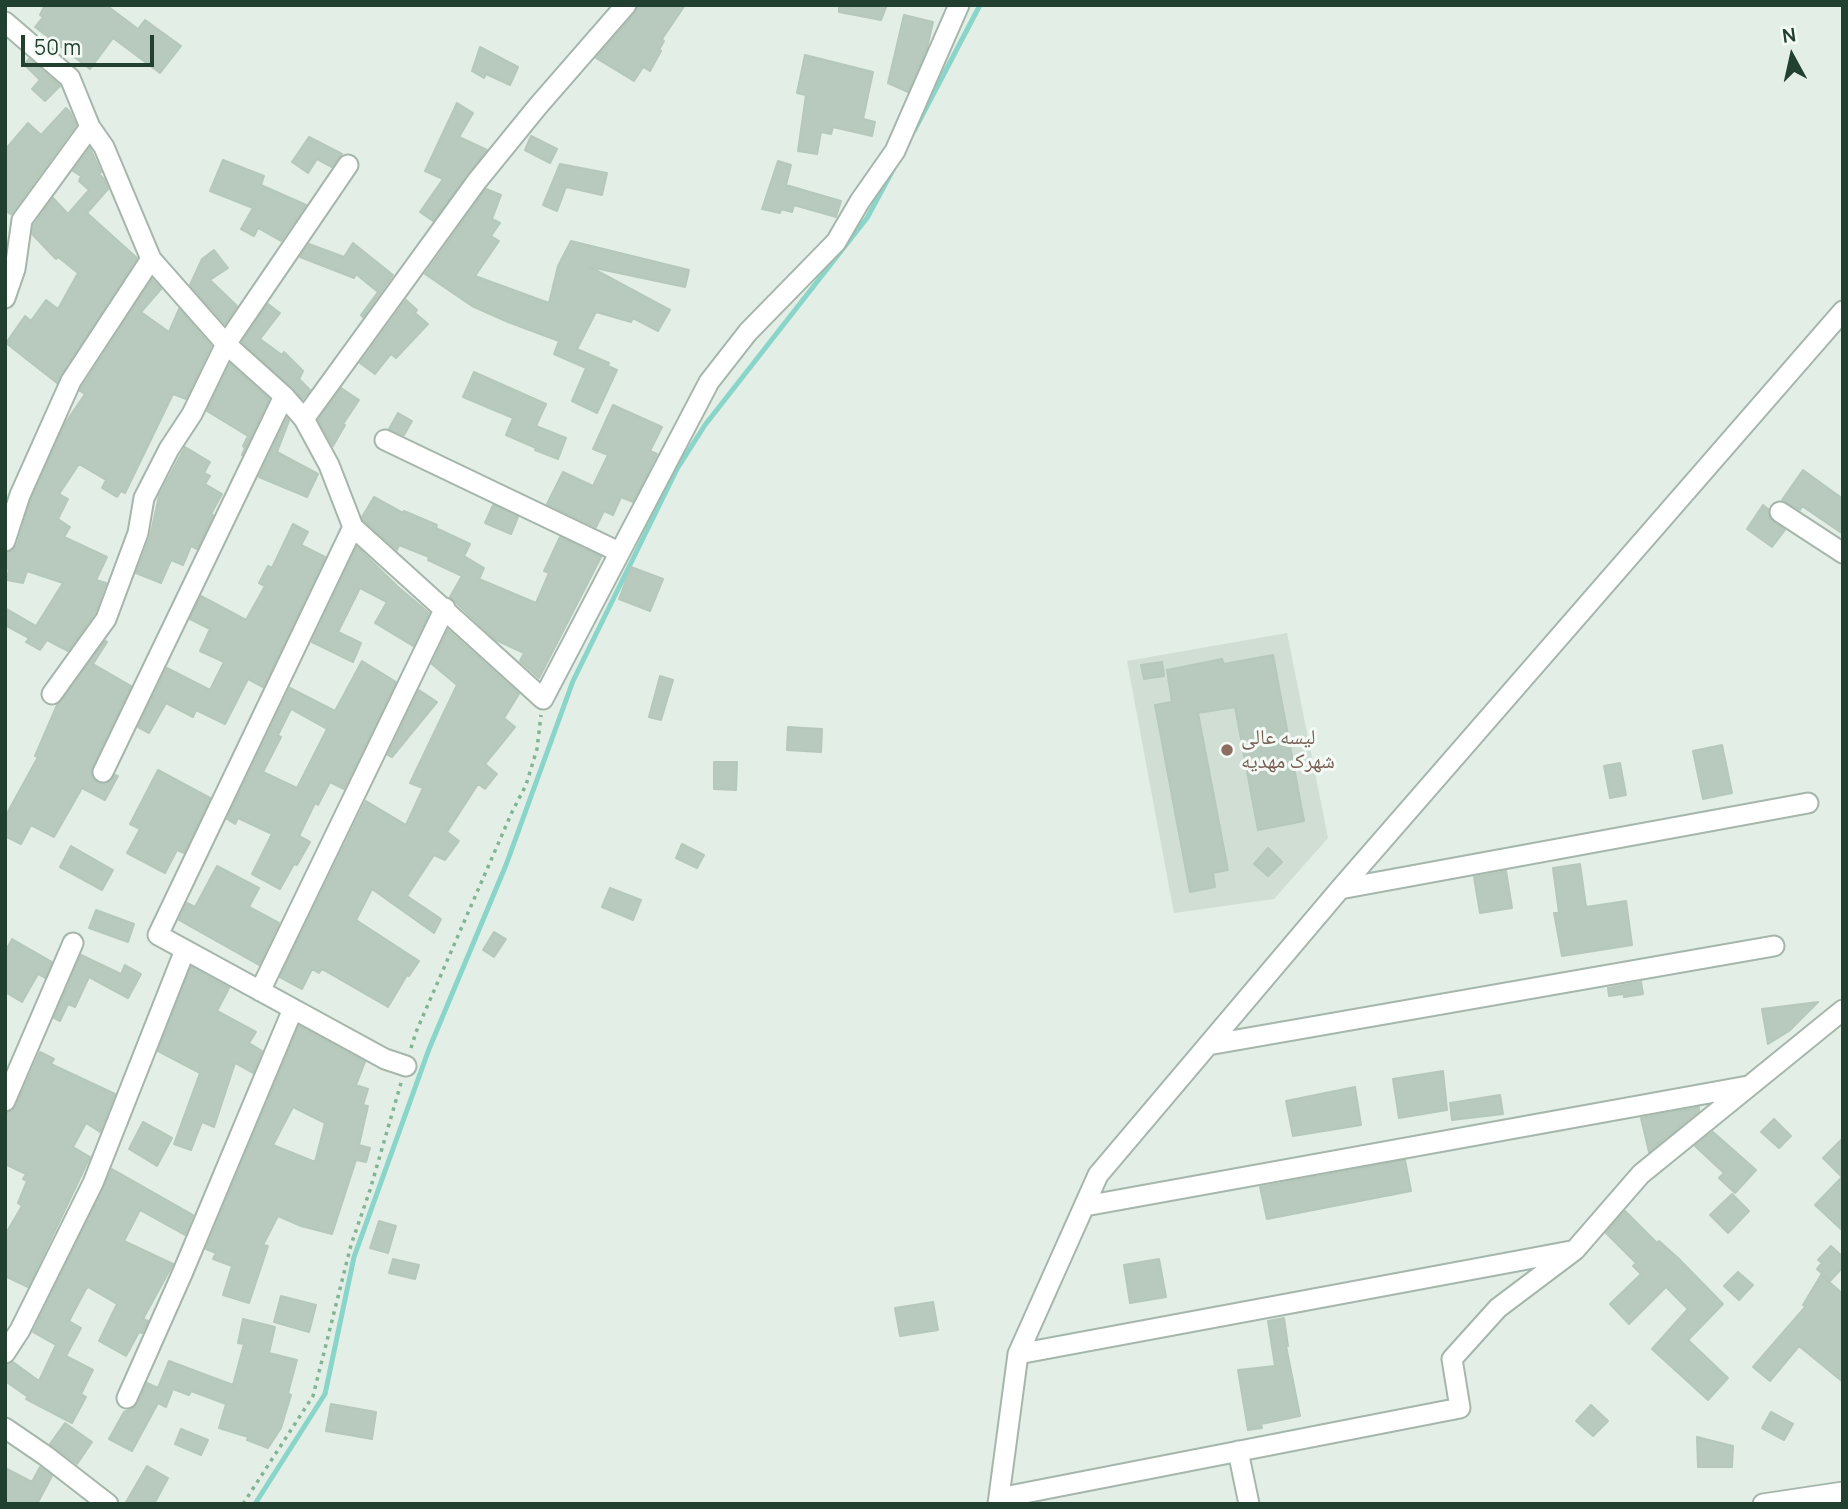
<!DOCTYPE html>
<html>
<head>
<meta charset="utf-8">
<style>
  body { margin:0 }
  #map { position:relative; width:1848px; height:1509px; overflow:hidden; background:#e3eee6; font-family:Manrope,sans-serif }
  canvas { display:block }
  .frame { position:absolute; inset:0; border:7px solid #22402f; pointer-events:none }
  .north { position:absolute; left:1757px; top:21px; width:70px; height:70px; -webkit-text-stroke:5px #f4faf5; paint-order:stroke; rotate:352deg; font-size:19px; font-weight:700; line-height:28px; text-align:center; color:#22402f }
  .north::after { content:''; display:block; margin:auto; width:24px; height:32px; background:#22402f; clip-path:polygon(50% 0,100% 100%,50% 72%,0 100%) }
  .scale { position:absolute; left:21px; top:35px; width:133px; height:32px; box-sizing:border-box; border:4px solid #22402f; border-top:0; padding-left:9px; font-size:21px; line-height:24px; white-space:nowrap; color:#22402f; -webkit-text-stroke:5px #f4faf5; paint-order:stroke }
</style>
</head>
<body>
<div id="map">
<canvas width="1848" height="1509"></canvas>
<div class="frame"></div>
<div class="north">N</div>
<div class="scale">50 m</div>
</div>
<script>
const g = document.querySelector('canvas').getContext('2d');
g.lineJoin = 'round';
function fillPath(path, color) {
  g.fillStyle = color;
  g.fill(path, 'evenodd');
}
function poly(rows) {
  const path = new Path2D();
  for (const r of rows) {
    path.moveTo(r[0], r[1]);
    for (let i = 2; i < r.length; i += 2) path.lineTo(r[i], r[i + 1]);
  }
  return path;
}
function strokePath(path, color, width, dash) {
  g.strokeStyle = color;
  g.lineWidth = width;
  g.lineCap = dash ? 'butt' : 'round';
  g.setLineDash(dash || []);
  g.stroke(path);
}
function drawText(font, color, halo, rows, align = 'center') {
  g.font = font + ' Manrope,"Noto Naskh Arabic",sans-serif';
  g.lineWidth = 6;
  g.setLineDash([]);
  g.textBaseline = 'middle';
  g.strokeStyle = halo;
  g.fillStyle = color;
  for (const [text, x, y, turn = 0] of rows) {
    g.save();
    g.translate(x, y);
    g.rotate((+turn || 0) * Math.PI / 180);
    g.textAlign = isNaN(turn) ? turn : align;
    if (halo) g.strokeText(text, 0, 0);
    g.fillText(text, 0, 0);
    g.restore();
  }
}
fillPath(poly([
  [1287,633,1328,838,1274,899,1174,913,1127,661]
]), '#d1ded4');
strokePath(poly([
  [914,131,980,5],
  [255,1504,325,1394,354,1257,429,1049,506,865,573,681,677,469,705,425,867,218,894,168]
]), '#89d5c9', 5);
const building = poly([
  [45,5,106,5,138,29,145,20,181,46,160,73,113,38,90,69,35,27,43,17,40,15,45,5],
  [638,5,685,5,662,39,664,41,659,50,661,51,650,71,643,67,634,81,596,58,635,13,638,5],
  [839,5,887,5,881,20,839,12,839,5],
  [904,15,933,22,927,48,908,92,888,83,904,15],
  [480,47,518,67,510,85,486,74,484,78,472,71,480,47],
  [805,55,873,72,863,119,875,122,872,136,833,127,831,134,821,132,817,154,798,151,806,95,797,93,805,55],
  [29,59,60,86,45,101,32,89,40,80,24,64,29,59],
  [457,103,473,113,459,137,487,150,433,221,420,212,443,179,425,171,457,103],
  [66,108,70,112,76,125,11,214,5,211,5,150,28,123,41,135,66,108],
  [531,136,557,149,550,163,525,150,531,136],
  [309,137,342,154,332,167,317,159,308,173,292,162,309,137],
  [90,148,101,172,99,174,104,179,108,189,87,213,137,258,57,383,6,343,25,316,31,321,46,300,58,309,78,273,58,257,56,259,32,234,34,225,53,198,68,214,89,190,79,181,81,176,73,171,90,148],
  [223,160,264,176,261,185,306,205,281,241,258,228,254,236,241,229,253,208,210,191,223,160],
  [778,161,791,165,786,185,841,201,836,217,794,205,792,212,781,209,780,213,762,209,778,161],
  [560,164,607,173,602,195,566,187,557,211,543,205,560,164],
  [486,189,501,195,492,219,500,223,491,236,499,241,475,276,549,303,558,266,571,241,689,270,685,287,590,267,670,310,658,331,633,318,631,322,596,312,577,349,609,363,608,366,617,370,597,413,572,401,586,368,554,354,559,341,508,322,472,306,425,274,486,189],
  [353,243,393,275,363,317,361,315,378,292,356,274,354,278,300,257,309,244,344,257,353,243],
  [214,250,228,268,210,280,237,306,225,324,190,285,202,259,214,250],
  [152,279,161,289,141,312,169,332,179,309,211,346,186,399,173,394,125,493,121,491,117,497,102,488,106,480,79,464,59,494,68,499,58,519,70,527,64,537,107,557,96,580,106,583,95,613,68,651,47,640,40,650,26,642,29,638,5,625,5,608,36,626,63,583,27,571,23,583,7,580,9,569,5,568,5,553,13,550,17,545,31,499,66,422,85,394,80,391,82,387,152,279],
  [406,300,417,310,415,313,428,324,396,358,391,354,375,374,360,363,406,300],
  [268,304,280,313,260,339,282,355,284,352,303,371,299,379,310,390,303,399,242,342,268,304],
  [230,364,269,399,242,455,245,448,243,446,248,436,207,411,230,364],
  [474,372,546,404,536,426,566,438,558,459,535,450,536,448,506,435,513,418,463,397,474,372],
  [341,388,359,400,343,424,345,425,333,446,318,420,341,388],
  [613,405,662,427,650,451,657,454,633,502,621,497,613,515,604,511,596,527,547,504,563,472,593,486,608,455,593,449,613,405],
  [398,413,412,421,404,435,389,429,398,413],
  [287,418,289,421,277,452,318,474,307,497,259,477,287,418],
  [185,447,210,462,204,473,210,476,205,484,222,494,211,514,213,515,197,549,191,546,183,565,171,560,161,583,136,573,150,537,159,496,185,447],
  [1803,470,1843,499,1843,534,1802,506,1800,510,1782,500,1803,470],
  [374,497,403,513,404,511,437,525,436,528,470,544,464,556,484,568,479,579,536,603,549,573,544,571,560,537,601,557,539,678,520,661,524,653,496,640,450,597,462,576,428,560,429,557,399,545,397,550,363,520,362,517,374,497],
  [493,505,518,517,511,534,485,523,493,505],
  [1763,505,1768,509,1769,518,1785,530,1772,547,1747,529,1763,505],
  [293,524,308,532,301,545,325,557,263,687,248,679,225,724,196,710,193,717,166,703,149,733,138,727,167,668,210,690,224,662,200,651,210,629,190,619,201,596,246,620,265,586,259,583,268,566,272,568,293,524],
  [357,547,398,587,429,613,413,646,375,623,387,602,360,588,338,632,361,643,353,662,312,642,357,547],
  [631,567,663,579,650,611,619,599,631,567],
  [448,630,519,694,504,718,515,727,485,764,497,774,485,789,478,784,447,832,459,841,445,860,434,855,407,896,441,919,434,933,372,889,356,920,419,961,409,976,407,975,388,1007,322,969,319,973,312,969,302,989,280,977,366,801,406,825,423,788,410,783,457,685,432,664,448,630],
  [105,641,107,642,93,664,131,686,92,767,91,774,97,783,103,784,110,782,115,775,118,776,105,800,82,788,54,837,31,825,21,844,5,836,5,817,38,757,35,756,57,705,105,641],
  [1273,655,1304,821,1258,830,1235,707,1198,713,1228,870,1213,873,1215,887,1190,892,1155,705,1172,702,1167,670,1222,659,1224,664,1273,655],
  [362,661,396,682,344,789,330,782,318,805,315,803,299,836,310,842,297,865,294,864,280,889,252,874,272,834,238,818,235,824,227,819,290,688,335,711,362,661],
  [291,709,327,729,297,788,263,772,281,737,278,735,291,709],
  [1162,662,1164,676,1144,679,1141,665,1162,662],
  [660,676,673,680,661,720,649,717,660,676],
  [419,690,437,702,392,757,388,755,419,690],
  [788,727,822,729,821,752,787,750,788,727],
  [1722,745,1732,793,1703,799,1693,751,1722,745],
  [714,762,737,762,736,790,714,789,714,762],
  [1620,763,1626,795,1610,798,1604,766,1620,763],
  [158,770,210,798,184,853,177,850,165,873,127,853,140,829,130,824,158,770],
  [682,844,704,855,697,868,676,858,682,844],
  [71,846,113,870,102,890,60,867,71,846],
  [1268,848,1282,862,1268,876,1254,864,1268,848],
  [1580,864,1586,907,1626,901,1632,945,1562,956,1554,913,1559,913,1553,868,1580,864],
  [217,866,259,888,249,907,279,923,259,965,179,920,187,903,195,907,217,866],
  [1506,871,1512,908,1480,913,1474,877,1506,871],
  [610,888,641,900,633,920,602,907,610,888],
  [96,910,134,924,128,942,89,928,96,910],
  [494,932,506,939,494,957,483,950,494,932],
  [12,939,52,962,45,978,38,974,22,1002,5,992,5,952,12,939],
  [81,955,121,974,125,965,141,974,128,998,89,977,75,1007,68,1004,60,1021,54,1018,81,955],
  [191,967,229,988,217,1011,256,1032,249,1043,262,1051,253,1073,235,1063,214,1127,202,1122,191,1150,174,1144,200,1073,158,1051,191,967],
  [1641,982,1643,994,1624,997,1624,994,1609,996,1608,988,1641,982],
  [1818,1002,1789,1031,1768,1044,1762,1009,1818,1002],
  [299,1026,365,1062,356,1085,368,1089,363,1105,368,1106,359,1145,370,1148,366,1162,356,1160,332,1234,301,1226,278,1216,263,1245,268,1246,249,1303,223,1295,232,1266,213,1259,216,1253,206,1249,299,1026],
  [293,1107,325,1123,315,1162,273,1145,293,1107],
  [40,1052,54,1059,51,1064,115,1094,100,1132,86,1123,73,1147,90,1157,28,1287,5,1276,5,1235,22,1206,18,1203,27,1181,23,1179,26,1174,5,1164,5,1114,16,1106,40,1052],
  [1443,1071,1447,1110,1399,1118,1393,1079,1443,1071],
  [1355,1087,1361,1125,1293,1136,1286,1101,1355,1087],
  [1500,1095,1503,1114,1452,1120,1450,1103,1500,1095],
  [1699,1107,1699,1111,1649,1152,1641,1118,1699,1107],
  [1774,1119,1791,1136,1779,1148,1761,1132,1774,1119],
  [143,1122,172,1138,157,1166,129,1149,143,1122],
  [1713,1132,1756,1170,1735,1193,1719,1178,1724,1173,1695,1146,1713,1132],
  [1843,1138,1843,1231,1815,1205,1842,1177,1823,1158,1843,1138],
  [1405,1160,1411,1191,1267,1219,1260,1187,1405,1160],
  [112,1169,193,1215,185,1235,140,1210,124,1241,173,1264,143,1319,148,1321,142,1333,139,1332,126,1356,99,1341,117,1304,88,1287,86,1289,69,1321,81,1328,66,1356,93,1370,81,1394,86,1397,72,1423,26,1399,28,1397,5,1381,5,1365,13,1362,39,1381,56,1345,33,1332,112,1169],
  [1732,1194,1749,1211,1728,1233,1710,1215,1732,1194],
  [1625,1211,1657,1243,1659,1241,1678,1258,1723,1304,1688,1340,1728,1378,1708,1400,1652,1349,1688,1309,1666,1287,1629,1324,1610,1304,1641,1274,1633,1266,1636,1263,1606,1233,1625,1211],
  [379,1221,396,1226,388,1253,370,1248,379,1221],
  [1831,1246,1843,1257,1843,1267,1830,1281,1817,1269,1822,1263,1818,1260,1831,1246],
  [393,1259,419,1265,415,1279,389,1273,393,1259],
  [1159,1259,1166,1297,1130,1303,1124,1265,1159,1259],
  [1738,1272,1753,1285,1739,1300,1724,1286,1738,1272],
  [1821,1275,1843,1294,1843,1382,1799,1346,1770,1381,1753,1367,1806,1306,1803,1305,1821,1275],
  [281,1296,316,1305,309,1332,274,1322,281,1296],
  [933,1302,938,1330,900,1336,895,1308,933,1302],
  [1284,1318,1288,1346,1286,1346,1300,1416,1261,1424,1262,1428,1248,1430,1238,1370,1275,1366,1268,1321,1284,1318],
  [243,1319,275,1327,269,1353,297,1360,288,1393,291,1395,281,1428,268,1448,247,1440,248,1437,219,1428,226,1404,191,1391,189,1395,173,1389,166,1407,158,1403,132,1451,109,1439,124,1412,134,1408,138,1404,147,1383,158,1388,169,1361,233,1385,244,1344,238,1343,243,1319],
  [331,1404,376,1412,372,1439,326,1431,331,1404],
  [1591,1405,1608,1421,1593,1436,1576,1421,1591,1405],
  [1771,1412,1793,1424,1784,1440,1762,1428,1771,1412],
  [65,1423,92,1442,77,1464,50,1444,65,1423],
  [181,1429,208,1440,201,1455,175,1444,181,1429],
  [1697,1437,1733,1446,1732,1467,1698,1467,1697,1437],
  [147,1466,168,1478,154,1504,125,1504,147,1466],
  [40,1467,52,1476,37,1504,5,1504,5,1468,32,1482,40,1467]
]);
fillPath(building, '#b8c9be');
strokePath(building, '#b5c8ba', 2);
const minor = poly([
  [5,22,70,78,90,127,104,147,151,259,226,344,284,396,304,419,329,465,353,527,543,699,709,382,748,332,836,242,860,201,895,151,959,5],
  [5,298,15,269,22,220,90,127],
  [304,419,477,181,538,106,626,5],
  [385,440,619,552],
  [1780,512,1843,553],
  [353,527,158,935,385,1059,406,1066],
  [5,541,20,495,71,381,151,259],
  [52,694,106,619,138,533,144,498,169,449,192,414,226,344,348,165],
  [103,772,284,396],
  [1340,889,1808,803],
  [260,991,445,608],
  [1208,1045,1774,946],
  [5,1101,73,943],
  [1085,1206,1748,1086],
  [5,1353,20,1330,93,1183,185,950],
  [1018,1354,1571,1251],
  [127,1398,182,1274,293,1009],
  [5,1428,46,1456,108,1504],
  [1238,1451,1249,1504],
  [999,1498,1460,1408,1452,1359,1498,1308,1575,1250,1641,1174,1843,1010],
  [998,1504,1018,1354,1098,1175,1340,889,1843,311],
  [1763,1504,1843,1492]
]);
strokePath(minor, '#a5b6ab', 23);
strokePath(poly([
  [411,1048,416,1032,512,812,526,785,537,749,541,715],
  [243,1504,313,1396,351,1245,370,1190,401,1083]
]), '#82b394', 3.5, [3.5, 5]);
strokePath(minor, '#fff', 19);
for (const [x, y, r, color] of [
  [1227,750,7,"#8d6e63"]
]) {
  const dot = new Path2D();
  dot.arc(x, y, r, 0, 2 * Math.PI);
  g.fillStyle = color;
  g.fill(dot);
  strokePath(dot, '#f4faf5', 2.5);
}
drawText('21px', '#785e54', '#f4faf5', [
  ["لیسه عالی",1241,738],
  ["شهرک مهدیه",1241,762]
], 'left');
</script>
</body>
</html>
